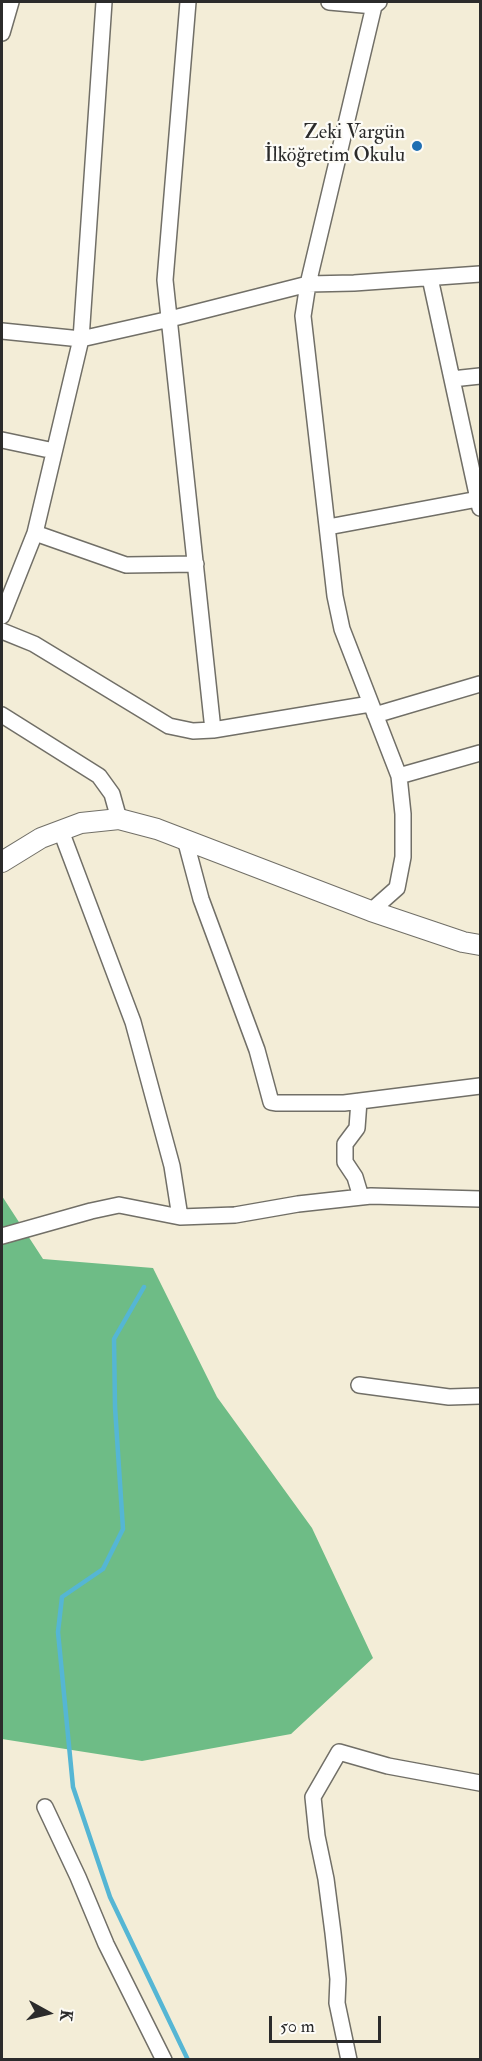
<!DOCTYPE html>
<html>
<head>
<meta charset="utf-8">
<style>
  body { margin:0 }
  #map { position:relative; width:482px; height:2061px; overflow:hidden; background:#f3edd7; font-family:"IM FELL Double Pica",serif }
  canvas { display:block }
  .frame { position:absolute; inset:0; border:3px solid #2b2b2b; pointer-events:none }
  .north { position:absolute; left:18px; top:1983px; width:60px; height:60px; -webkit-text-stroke:4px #fdfcf7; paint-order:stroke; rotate:98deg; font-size:16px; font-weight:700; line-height:24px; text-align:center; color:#2b2b2b }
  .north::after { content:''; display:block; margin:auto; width:21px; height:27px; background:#2b2b2b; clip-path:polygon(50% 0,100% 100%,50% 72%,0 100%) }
  .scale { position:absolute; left:269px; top:2016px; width:112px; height:27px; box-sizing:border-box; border:3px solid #2b2b2b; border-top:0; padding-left:8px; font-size:18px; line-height:21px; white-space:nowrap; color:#2b2b2b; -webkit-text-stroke:4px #fdfcf7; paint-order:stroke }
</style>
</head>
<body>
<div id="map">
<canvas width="482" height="2061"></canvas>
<div class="frame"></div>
<div class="north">K</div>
<div class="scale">50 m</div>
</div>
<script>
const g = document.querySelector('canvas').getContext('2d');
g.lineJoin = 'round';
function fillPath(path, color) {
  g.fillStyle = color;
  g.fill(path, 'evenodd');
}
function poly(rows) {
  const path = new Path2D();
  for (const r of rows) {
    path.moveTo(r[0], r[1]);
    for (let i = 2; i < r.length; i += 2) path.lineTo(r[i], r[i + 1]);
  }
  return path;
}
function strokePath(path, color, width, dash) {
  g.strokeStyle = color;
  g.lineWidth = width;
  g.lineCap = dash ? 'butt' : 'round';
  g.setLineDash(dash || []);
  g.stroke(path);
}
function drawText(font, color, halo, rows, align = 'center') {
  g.font = font + ' "IM FELL Double Pica",serif';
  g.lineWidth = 4.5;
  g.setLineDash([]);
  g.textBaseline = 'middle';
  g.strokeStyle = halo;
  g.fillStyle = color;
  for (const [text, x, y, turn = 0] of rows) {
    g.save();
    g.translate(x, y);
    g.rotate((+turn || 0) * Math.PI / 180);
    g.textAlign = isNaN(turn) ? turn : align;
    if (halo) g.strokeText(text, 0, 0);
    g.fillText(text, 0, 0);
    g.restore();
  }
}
fillPath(poly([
  [2,1196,43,1259,153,1268,217,1397,312,1528,373,1658,291,1734,142,1761,2,1739]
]), '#6ebc86');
strokePath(poly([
  [144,1287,114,1339,115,1407,123,1529,103,1569,62,1597,58,1632,73,1787,110,1897,188,2060]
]), '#55b6d4', 4.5);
const minor = poly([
  [188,2,165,280,213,730],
  [329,2,374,6],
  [2,33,11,2],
  [430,278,480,508],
  [2,331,81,339,170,319,308,284,354,283,480,274],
  [452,379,480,376],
  [2,440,54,451],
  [328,527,478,499],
  [35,533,126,565,196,564],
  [2,616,35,533,81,339,104,2],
  [2,631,34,644,169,726,193,731,213,730,370,704],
  [2,715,99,776,112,794,119,819],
  [375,715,480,684],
  [399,776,480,753],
  [61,831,133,1022,172,1166,180,1217],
  [185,839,201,899,257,1050,271,1102,277,1103,344,1103,480,1086],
  [371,911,397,888,403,857,403,814,399,776,342,629,335,596,303,316,308,284,374,6,379,2],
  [359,1101,357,1128,345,1144,345,1162,355,1177,361,1197],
  [2,1236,91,1211,119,1205,180,1217,235,1215,298,1204,371,1196,480,1199],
  [359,1385,449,1397,480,1396],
  [45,1807,78,1877,106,1944,164,2060],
  [349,2060,337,2003,338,1979,333,1933,326,1879,317,1836,313,1797,339,1752,388,1766,480,1783]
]);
const tertiary = poly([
  [2,862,41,838,81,823,119,819,157,829,371,911,463,942,480,945]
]);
strokePath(minor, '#716f67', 18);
strokePath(tertiary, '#716f67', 22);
strokePath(minor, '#fff', 15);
strokePath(tertiary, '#fff', 20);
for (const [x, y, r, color] of [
  [417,146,6,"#1f6fb2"]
]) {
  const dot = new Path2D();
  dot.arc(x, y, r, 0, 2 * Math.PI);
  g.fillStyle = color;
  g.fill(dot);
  strokePath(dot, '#fdfcf7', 2);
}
drawText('20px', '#2b2b2b', '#fdfcf7', [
  ["Zeki Vargün",405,134],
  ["İlköğretim Okulu",405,157]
], 'right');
</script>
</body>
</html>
